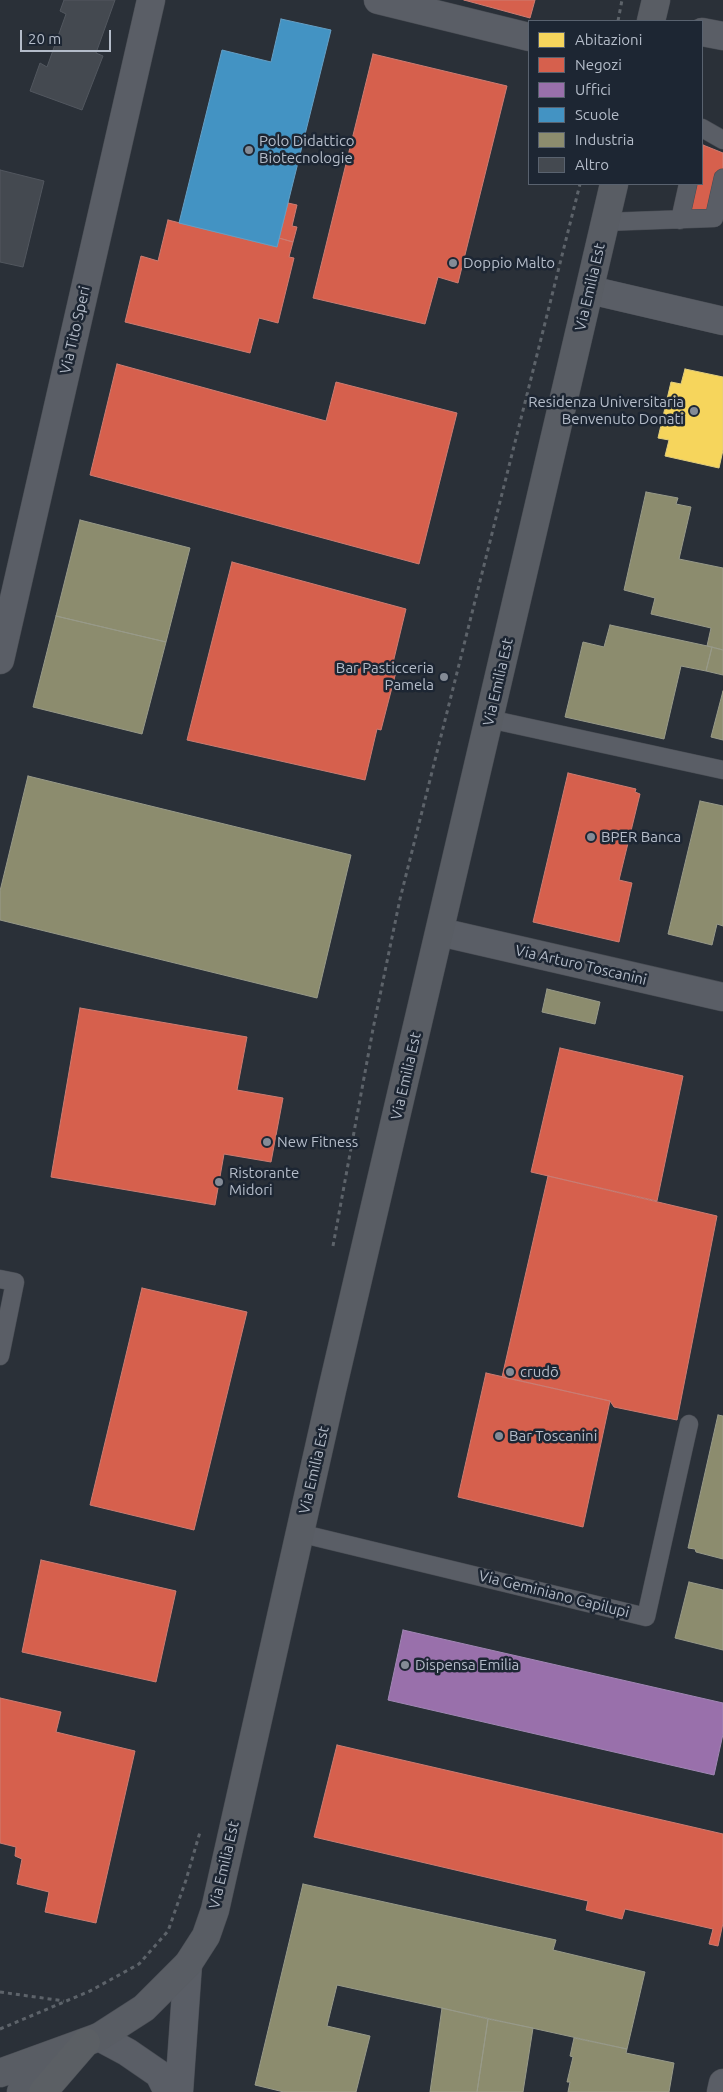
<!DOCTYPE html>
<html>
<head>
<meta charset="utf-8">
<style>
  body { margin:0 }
  #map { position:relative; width:723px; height:2092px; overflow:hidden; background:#2a3038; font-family:Ubuntu,sans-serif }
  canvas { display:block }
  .legend { position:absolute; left:528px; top:20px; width:175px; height:165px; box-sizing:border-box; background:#1d2633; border:1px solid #59626f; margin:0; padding:6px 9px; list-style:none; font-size:15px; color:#b4bcc9 }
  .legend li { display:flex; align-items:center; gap:10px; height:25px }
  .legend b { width:25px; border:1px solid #59626f }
  .scale { position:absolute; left:20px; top:30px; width:91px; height:22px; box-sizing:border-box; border:2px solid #b4bcc9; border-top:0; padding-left:6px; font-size:15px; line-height:18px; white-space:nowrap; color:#b4bcc9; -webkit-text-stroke:4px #1d2633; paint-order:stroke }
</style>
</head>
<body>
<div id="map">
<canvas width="723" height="2092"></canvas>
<ul class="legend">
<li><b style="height:14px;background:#f6d55c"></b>Abitazioni</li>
<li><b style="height:14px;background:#d6604d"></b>Negozi</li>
<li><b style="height:14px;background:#9970ab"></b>Uffici</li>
<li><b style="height:14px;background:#4393c3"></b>Scuole</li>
<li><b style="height:14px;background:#8c8c6e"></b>Industria</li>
<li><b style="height:14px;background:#444950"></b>Altro</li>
</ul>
<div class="scale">20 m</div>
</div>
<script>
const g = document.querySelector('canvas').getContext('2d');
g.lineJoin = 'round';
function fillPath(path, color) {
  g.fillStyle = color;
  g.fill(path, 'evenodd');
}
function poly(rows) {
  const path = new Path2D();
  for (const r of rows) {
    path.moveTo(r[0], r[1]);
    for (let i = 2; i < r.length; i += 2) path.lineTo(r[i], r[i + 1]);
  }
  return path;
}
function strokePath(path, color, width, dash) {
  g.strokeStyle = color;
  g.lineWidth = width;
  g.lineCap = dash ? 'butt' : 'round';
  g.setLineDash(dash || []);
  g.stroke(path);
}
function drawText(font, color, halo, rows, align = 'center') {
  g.font = font + ' Ubuntu,sans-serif';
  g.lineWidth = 5;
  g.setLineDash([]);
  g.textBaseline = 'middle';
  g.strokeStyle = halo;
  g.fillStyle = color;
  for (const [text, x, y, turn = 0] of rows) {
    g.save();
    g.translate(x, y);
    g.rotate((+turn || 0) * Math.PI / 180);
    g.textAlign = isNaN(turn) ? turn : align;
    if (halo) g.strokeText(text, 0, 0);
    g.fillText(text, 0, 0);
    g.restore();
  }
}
const homes = poly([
  [685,369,723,377,723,450,719,468,665,456,669,440,658,438,671,382,681,384,685,369]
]);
fillPath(homes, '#f6d55c');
strokePath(homes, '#e2ce7d', 1);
const shops = poly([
  [464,0,535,0,530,18,464,0],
  [373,54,507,86,458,283,438,277,425,324,313,298,373,54],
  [703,145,723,153,723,212,687,212,694,184,702,184,703,145],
  [288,203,297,205,292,226,297,227,293,242,279,238,288,203],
  [168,220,277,247,279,238,293,242,289,257,294,258,278,323,259,318,250,353,125,322,141,256,158,261,168,220],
  [117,364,326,421,336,382,457,413,419,564,90,475,117,364],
  [232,562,406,609,392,667,397,668,381,730,377,729,365,780,187,740,232,562],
  [568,773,636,789,635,792,640,794,619,880,632,883,619,942,533,922,568,773],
  [80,1008,247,1037,237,1090,283,1098,271,1162,224,1154,215,1205,51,1177,80,1008],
  [560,1048,683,1076,657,1201,531,1172,560,1048],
  [548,1176,717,1216,677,1420,614,1407,610,1401,502,1377,548,1176],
  [142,1288,247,1312,194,1530,90,1505,142,1288],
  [486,1373,610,1401,583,1527,458,1497,486,1373],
  [41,1560,176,1591,156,1682,22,1652,41,1560],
  [0,1698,61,1712,56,1732,135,1751,96,1923,45,1912,49,1892,17,1884,22,1859,15,1856,16,1847,0,1843,0,1698],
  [337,1745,723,1834,723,1923,718,1946,709,1944,713,1929,625,1909,622,1919,586,1910,588,1901,314,1837,337,1745]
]);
fillPath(shops, '#d6604d');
strokePath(shops, '#cc7c72', 1);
const offices = poly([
  [403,1630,723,1703,723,1734,714,1775,388,1700,403,1630]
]);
fillPath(offices, '#9970ab');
strokePath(offices, '#a187b4', 1);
const schools = poly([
  [281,19,331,30,277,247,179,223,222,50,271,62,281,19]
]);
fillPath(schools, '#4393c3');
strokePath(schools, '#659fc5', 1);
const industry = poly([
  [646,492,678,498,676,504,691,507,679,559,723,568,723,650,707,646,711,628,651,614,655,598,624,590,646,492],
  [80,520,190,548,166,642,56,616,80,520],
  [56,616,166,642,142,734,33,707,56,616],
  [610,625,712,647,706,671,681,666,664,739,565,717,583,642,604,647,610,625],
  [712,647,723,650,723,675,706,671,712,647],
  [723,691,723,740,711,737,723,691],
  [28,776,351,855,317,998,0,920,0,891,28,776],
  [700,801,723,806,723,926,717,924,712,945,668,934,700,801],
  [547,989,600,1002,595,1024,542,1012,547,989],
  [718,1415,723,1416,723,1559,696,1552,695,1549,688,1548,718,1415],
  [689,1582,723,1590,723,1650,675,1638,689,1582],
  [303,1884,556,1940,553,1950,645,1972,627,2049,337,1985,327,2026,370,2036,356,2092,284,2092,255,2085,303,1884],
  [442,2008,488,2019,477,2092,430,2092,442,2008],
  [488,2019,533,2028,523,2092,477,2092,488,2019],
  [574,2038,627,2049,626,2053,674,2063,669,2092,568,2092,570,2082,567,2082,573,2057,570,2056,574,2038]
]);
fillPath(industry, '#8c8c6e');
strokePath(industry, '#989a89', 1);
const building = poly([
  [64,0,115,0,96,53,103,56,82,110,30,91,40,63,47,67,66,14,60,11,64,0],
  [0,170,44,181,23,267,0,262,0,170]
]);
fillPath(building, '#444950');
strokePath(building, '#52575f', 1);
const service = poly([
  [702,128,723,140],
  [680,220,688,184],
  [605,222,714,218,723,178],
  [489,719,723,770],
  [0,1279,15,1282,0,1356],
  [299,1533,646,1617,689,1424]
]);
const minor = poly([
  [378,0,529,37],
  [702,32,723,36],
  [590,290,723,321],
  [0,660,151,0],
  [440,932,723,997],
  [99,2037,127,2052,159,2074,168,2092],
  [179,2092,188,1964],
  [721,2092,723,2083]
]);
const secondary = poly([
  [651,21,656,0],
  [0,2073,99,2037,144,2008,188,1964,206,1936,215,1910,332,1390,614,184],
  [21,2092,63,2060]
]);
const trunk = poly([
  [43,2092,86,2042]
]);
strokePath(service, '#484c53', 19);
strokePath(minor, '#484c53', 29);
strokePath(secondary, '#484c53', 29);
strokePath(trunk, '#474c53', 29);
strokePath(poly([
  [618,21,622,0],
  [333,1246,373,1029,400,899,580,184],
  [0,1992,64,2001],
  [0,2029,90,1991,139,1964,168,1931,186,1880,200,1832]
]), '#5d636a', 3, [4, 4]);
strokePath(service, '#5a5e66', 18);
strokePath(minor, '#5a5e66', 28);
strokePath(secondary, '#595d64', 28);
strokePath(trunk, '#5b5f64', 28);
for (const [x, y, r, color] of [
  [249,150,5,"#848b96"],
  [453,263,5,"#848b96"],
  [694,411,5,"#848b96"],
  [444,677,5,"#848b96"],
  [591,837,5,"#848b96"],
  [267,1142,5,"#848b96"],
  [219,1182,5,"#848b96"],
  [510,1372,5,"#848b96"],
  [499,1436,5,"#848b96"],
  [405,1665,5,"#848b96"]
]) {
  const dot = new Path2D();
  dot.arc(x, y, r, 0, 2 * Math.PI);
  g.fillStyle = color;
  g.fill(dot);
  strokePath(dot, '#1d2633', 2);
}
drawText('15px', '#b4bcc9', '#1d2633', [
  ["Polo Didattico",259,141],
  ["Biotecnologie",259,158],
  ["Doppio Malto",463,263],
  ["Residenza Universitaria",684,402,"right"],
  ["Benvenuto Donati",684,419,"right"],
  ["Bar Pasticceria",434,668,"right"],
  ["Pamela",434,685,"right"],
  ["BPER Banca",601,837],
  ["New Fitness",277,1142],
  ["Ristorante",229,1173],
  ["Midori",229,1190],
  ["crudō",520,1372],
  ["Bar Toscanini",509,1436],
  ["Dispensa Emilia",415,1665]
], 'left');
drawText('15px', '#b4bcc9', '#1d2633', [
  ["Via Emilia Est",590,287,-77],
  ["Via Tito Speri",75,330,-77],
  ["Via Emilia Est",498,682,-77],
  ["Via Arturo Toscanini",581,965,13],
  ["Via Emilia Est",406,1076,-77],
  ["Via Emilia Est",314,1470,-77],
  ["Via Geminiano Capilupi",554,1594,14],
  ["Via Emilia Est",224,1865,-77]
]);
</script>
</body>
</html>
